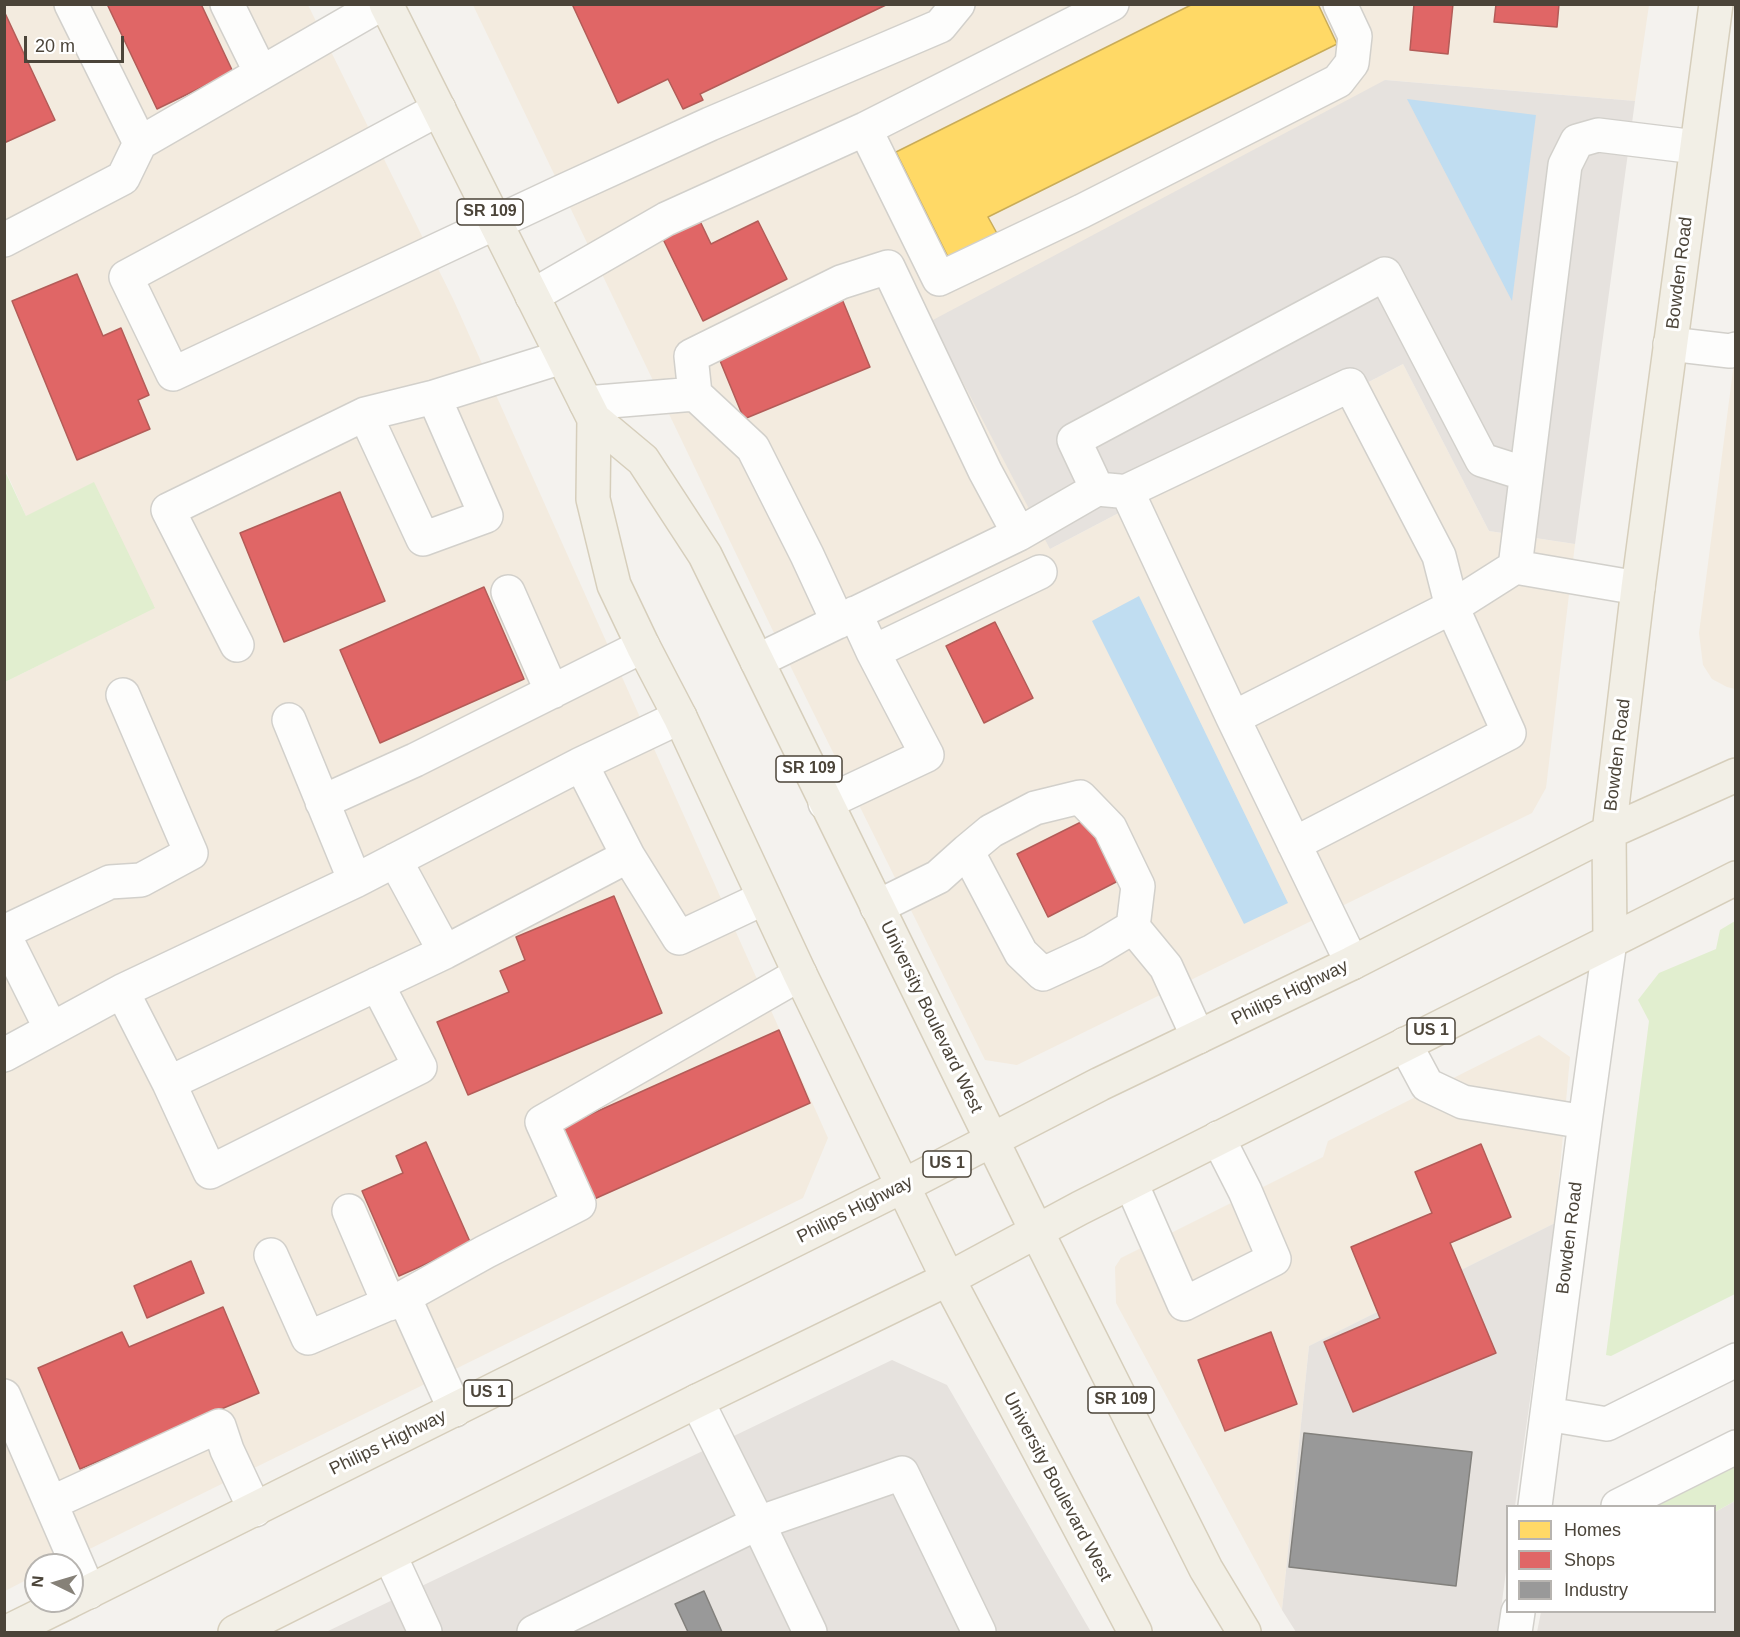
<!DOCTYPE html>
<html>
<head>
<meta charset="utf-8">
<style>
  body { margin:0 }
  #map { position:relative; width:1740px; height:1637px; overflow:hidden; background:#f4f2ee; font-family:Helvetica,sans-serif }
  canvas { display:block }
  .frame { position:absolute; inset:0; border:6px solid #4b4439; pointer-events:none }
  .legend { position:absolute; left:1506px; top:1505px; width:210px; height:108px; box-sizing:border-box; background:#fff; border:2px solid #b7b4b0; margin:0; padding:8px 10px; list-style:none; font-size:18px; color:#4b4439 }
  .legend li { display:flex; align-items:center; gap:12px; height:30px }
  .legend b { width:30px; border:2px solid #b7b4b0 }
  .north { position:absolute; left:24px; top:1553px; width:60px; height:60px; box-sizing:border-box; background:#fff; border:2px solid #b7b4b0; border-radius:50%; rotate:275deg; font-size:16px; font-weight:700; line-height:24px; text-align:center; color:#4b4439 }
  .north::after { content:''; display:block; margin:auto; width:21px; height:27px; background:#868178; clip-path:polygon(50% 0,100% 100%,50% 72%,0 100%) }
  .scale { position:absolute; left:24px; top:36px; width:100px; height:27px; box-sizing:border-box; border:3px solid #4b4439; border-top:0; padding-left:8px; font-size:18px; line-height:21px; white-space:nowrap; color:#4b4439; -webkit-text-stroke:4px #fff; paint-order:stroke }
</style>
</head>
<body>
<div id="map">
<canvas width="1740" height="1637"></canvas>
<div class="frame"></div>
<ul class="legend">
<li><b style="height:16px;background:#ffd966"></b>Homes</li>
<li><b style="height:16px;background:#e06666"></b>Shops</li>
<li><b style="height:16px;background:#999"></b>Industry</li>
</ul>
<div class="north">N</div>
<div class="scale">20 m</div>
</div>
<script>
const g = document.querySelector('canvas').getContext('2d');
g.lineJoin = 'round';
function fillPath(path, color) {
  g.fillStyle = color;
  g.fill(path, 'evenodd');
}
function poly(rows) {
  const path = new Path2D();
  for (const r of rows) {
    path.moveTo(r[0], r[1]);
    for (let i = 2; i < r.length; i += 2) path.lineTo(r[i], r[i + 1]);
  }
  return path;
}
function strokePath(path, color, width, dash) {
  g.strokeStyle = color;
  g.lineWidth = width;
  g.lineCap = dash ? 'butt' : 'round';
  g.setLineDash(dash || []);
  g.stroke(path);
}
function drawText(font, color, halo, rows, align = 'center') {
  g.font = font + ' Helvetica,sans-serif';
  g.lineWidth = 6;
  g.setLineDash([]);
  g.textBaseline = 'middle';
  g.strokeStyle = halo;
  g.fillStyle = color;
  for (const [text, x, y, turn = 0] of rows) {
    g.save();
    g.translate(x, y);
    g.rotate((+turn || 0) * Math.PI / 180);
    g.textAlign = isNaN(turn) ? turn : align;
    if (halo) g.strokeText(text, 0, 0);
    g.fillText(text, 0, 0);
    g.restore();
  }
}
fillPath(poly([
  [5,5,308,5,454,301,828,1138,803,1198,57,1565,36,1565,36,1575,5,1591,5,682,155,607,26,516,5,469],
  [473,5,1649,5,1635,101,1385,80,1050,549,1403,364,1489,531,1575,544,1546,788,1532,813,1017,1065,985,1060,774,633],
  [1735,355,1735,689,1727,687,1712,679,1703,665,1699,633],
  [1539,1035,1570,1057,1555,1223,1309,1346,1282,1610,1116,1303,1115,1267,1121,1258,1323,1157,1328,1141]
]), '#f3ebdf');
fillPath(poly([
  [1385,80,1635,101,1575,544,1489,531,1403,364,1050,549,931,321],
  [1555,1223,1515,1506,1508,1506,1507,1564,1498,1632,1296,1632,1282,1610,1309,1346],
  [892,1360,947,1385,1091,1632,326,1632],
  [1735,1501,1735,1632,1537,1632,1541,1612,1714,1612,1715,1512]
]), '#e6e2de');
fillPath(poly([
  [4,469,26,516,94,482,155,608,5,682],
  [1735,921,1735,1294,1611,1356,1606,1355,1649,1021,1638,1000,1659,973,1716,949,1720,930],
  [1735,1467,1735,1501,1715,1512,1714,1506,1655,1506]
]), '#e1eecf');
fillPath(poly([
  [1407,99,1536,115,1512,301],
  [1139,596,1288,903,1244,924,1092,621]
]), '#c0ddf1');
const homes = poly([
  [1193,4,1318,4,1337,44,988,217,999,237,950,261,896,152,1193,4]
]);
fillPath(homes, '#ffd966');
strokePath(homes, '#c9ac58', 1.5);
const shops = poly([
  [107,4,201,4,233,72,157,109,107,4],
  [572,4,888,4,700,94,703,100,683,109,668,79,618,103,572,4],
  [1414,4,1453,4,1448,54,1410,50,1414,4],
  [1496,4,1559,4,1557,27,1494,22,1496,4],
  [4,11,55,120,4,143,4,11],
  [698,217,711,244,758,221,787,279,703,321,661,235,698,217],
  [77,274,103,336,121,328,149,395,138,400,150,429,77,460,12,301,77,274],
  [842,299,870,367,744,419,716,351,842,299],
  [340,492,385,601,284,642,240,533,340,492],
  [484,587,524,679,380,743,340,650,484,587],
  [995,622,1033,698,984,723,946,646,995,622],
  [1087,819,1118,881,1048,917,1017,854,1087,819],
  [614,896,662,1013,468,1095,437,1022,509,992,500,971,525,960,516,937,614,896],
  [779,1030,810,1103,592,1200,560,1128,779,1030],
  [426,1142,471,1244,399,1276,362,1191,403,1173,396,1156,426,1142],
  [1481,1144,1511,1217,1450,1243,1496,1353,1353,1412,1324,1342,1380,1318,1351,1247,1432,1213,1415,1172,1481,1144],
  [191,1261,204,1293,147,1318,134,1286,191,1261],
  [223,1307,259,1393,80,1469,38,1368,122,1332,129,1347,223,1307],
  [1271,1332,1297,1404,1225,1431,1198,1360,1271,1332]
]);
fillPath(shops, '#e06666');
strokePath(shops, '#b35c58', 1.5);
const industry = poly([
  [1304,1433,1472,1452,1456,1586,1289,1567,1304,1433],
  [704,1591,722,1632,688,1632,675,1604,704,1591]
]);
fillPath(industry, '#999');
strokePath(industry, '#82807c', 1.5);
const minor = poly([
  [71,4,140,143,381,4],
  [227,4,261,73],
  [439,109,126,277,173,374,561,192,710,124,940,26,958,4],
  [865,129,939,279,1082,211,1338,81,1352,63,1355,36,1340,4],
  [4,240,123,178,140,143],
  [532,296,666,219,865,129,1112,4],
  [1670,344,1730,351,1736,349],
  [695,394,691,356,841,282,888,267,985,471,1019,534],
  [586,403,695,394,753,448,807,555,838,622],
  [365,414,423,539,486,516,434,397],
  [1097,489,1074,440,1385,274,1482,460,1526,474],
  [1638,588,1515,567,1565,165,1577,141,1598,135,1696,147],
  [508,592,552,692],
  [237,645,168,510,365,414,434,397,562,357],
  [873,652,1040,572],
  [757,661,1019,534,1097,489,1119,491],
  [1233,718,1452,607,1439,556,1350,385,1127,491,1233,718,1352,963],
  [289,720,355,881],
  [581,764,628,856],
  [322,802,415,760,643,646],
  [825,803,927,755,873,652,855,613],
  [1294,844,1509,733,1452,607,1515,567],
  [395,860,445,952],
  [877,907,938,877,967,851,991,831,1035,808,1080,797,1110,828,1138,886,1133,927,1093,951,1043,974,1021,953,967,851],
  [1133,927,1166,967,1198,1037],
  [4,932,110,882,141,880,191,853,123,695],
  [4,935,51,1029],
  [122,991,355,881,581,764,680,717],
  [1405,1044,1427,1085,1463,1102,1585,1122],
  [4,1055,122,991,169,1083,445,952,628,856,679,938,764,898],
  [169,1083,210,1172,420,1067,377,984],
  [1131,1183,1184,1304,1274,1259,1245,1191,1218,1138],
  [349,1211,389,1304],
  [271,1255,308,1338,404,1297],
  [4,1396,89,1592],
  [697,1401,758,1523,902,1473,979,1632],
  [455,1410,404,1297,485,1252,579,1204,542,1122,800,974],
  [1547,1414,1607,1424,1736,1360],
  [51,1503,219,1426,227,1450,255,1510],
  [1535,1506,1585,1122,1610,941],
  [1618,1506,1736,1447],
  [390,1556,425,1632],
  [534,1632,758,1523,810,1632],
  [1515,1632,1518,1612]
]);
const major = poly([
  [386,4,594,419,643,460,705,555,1036,1230,1206,1569,1244,1632],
  [594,419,593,499,614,585,643,646,680,717,800,974,948,1279,1135,1632],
  [1610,941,1609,832,1638,588,1716,4],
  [72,1600,903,1186,1100,1084,1352,963,1609,832,1736,775],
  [7,1632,70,1601],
  [235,1632,697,1401,948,1279,1080,1208,1736,878]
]);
strokePath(minor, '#d2d0cb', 36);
strokePath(major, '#d6cebb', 36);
strokePath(minor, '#fdfdfc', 33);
strokePath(major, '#f2efe6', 33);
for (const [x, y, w] of [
  [490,212,66],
  [809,769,66],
  [1431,1031,48],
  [947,1164,48],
  [488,1393,48],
  [1121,1400,66]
]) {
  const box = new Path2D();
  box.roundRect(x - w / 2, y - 13, w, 26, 4.5);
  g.fillStyle = '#fff';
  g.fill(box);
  strokePath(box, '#4b4439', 1.5);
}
drawText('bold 16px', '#4b4439', null, [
  ["SR 109",490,212],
  ["SR 109",809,769],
  ["US 1",1431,1031],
  ["US 1",947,1164],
  ["US 1",488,1393],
  ["SR 109",1121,1400]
]);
drawText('18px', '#4b4439', '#fff', [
  ["Bowden Road",1680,273,-83],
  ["Bowden Road",1618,755,-83],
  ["Philips Highway",1290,993,-26],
  ["University Boulevard West",931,1017,64],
  ["Philips Highway",855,1210,-27],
  ["Bowden Road",1570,1238,-83],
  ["Philips Highway",388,1443,-26],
  ["University Boulevard West",1057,1487,62]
]);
</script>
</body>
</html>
